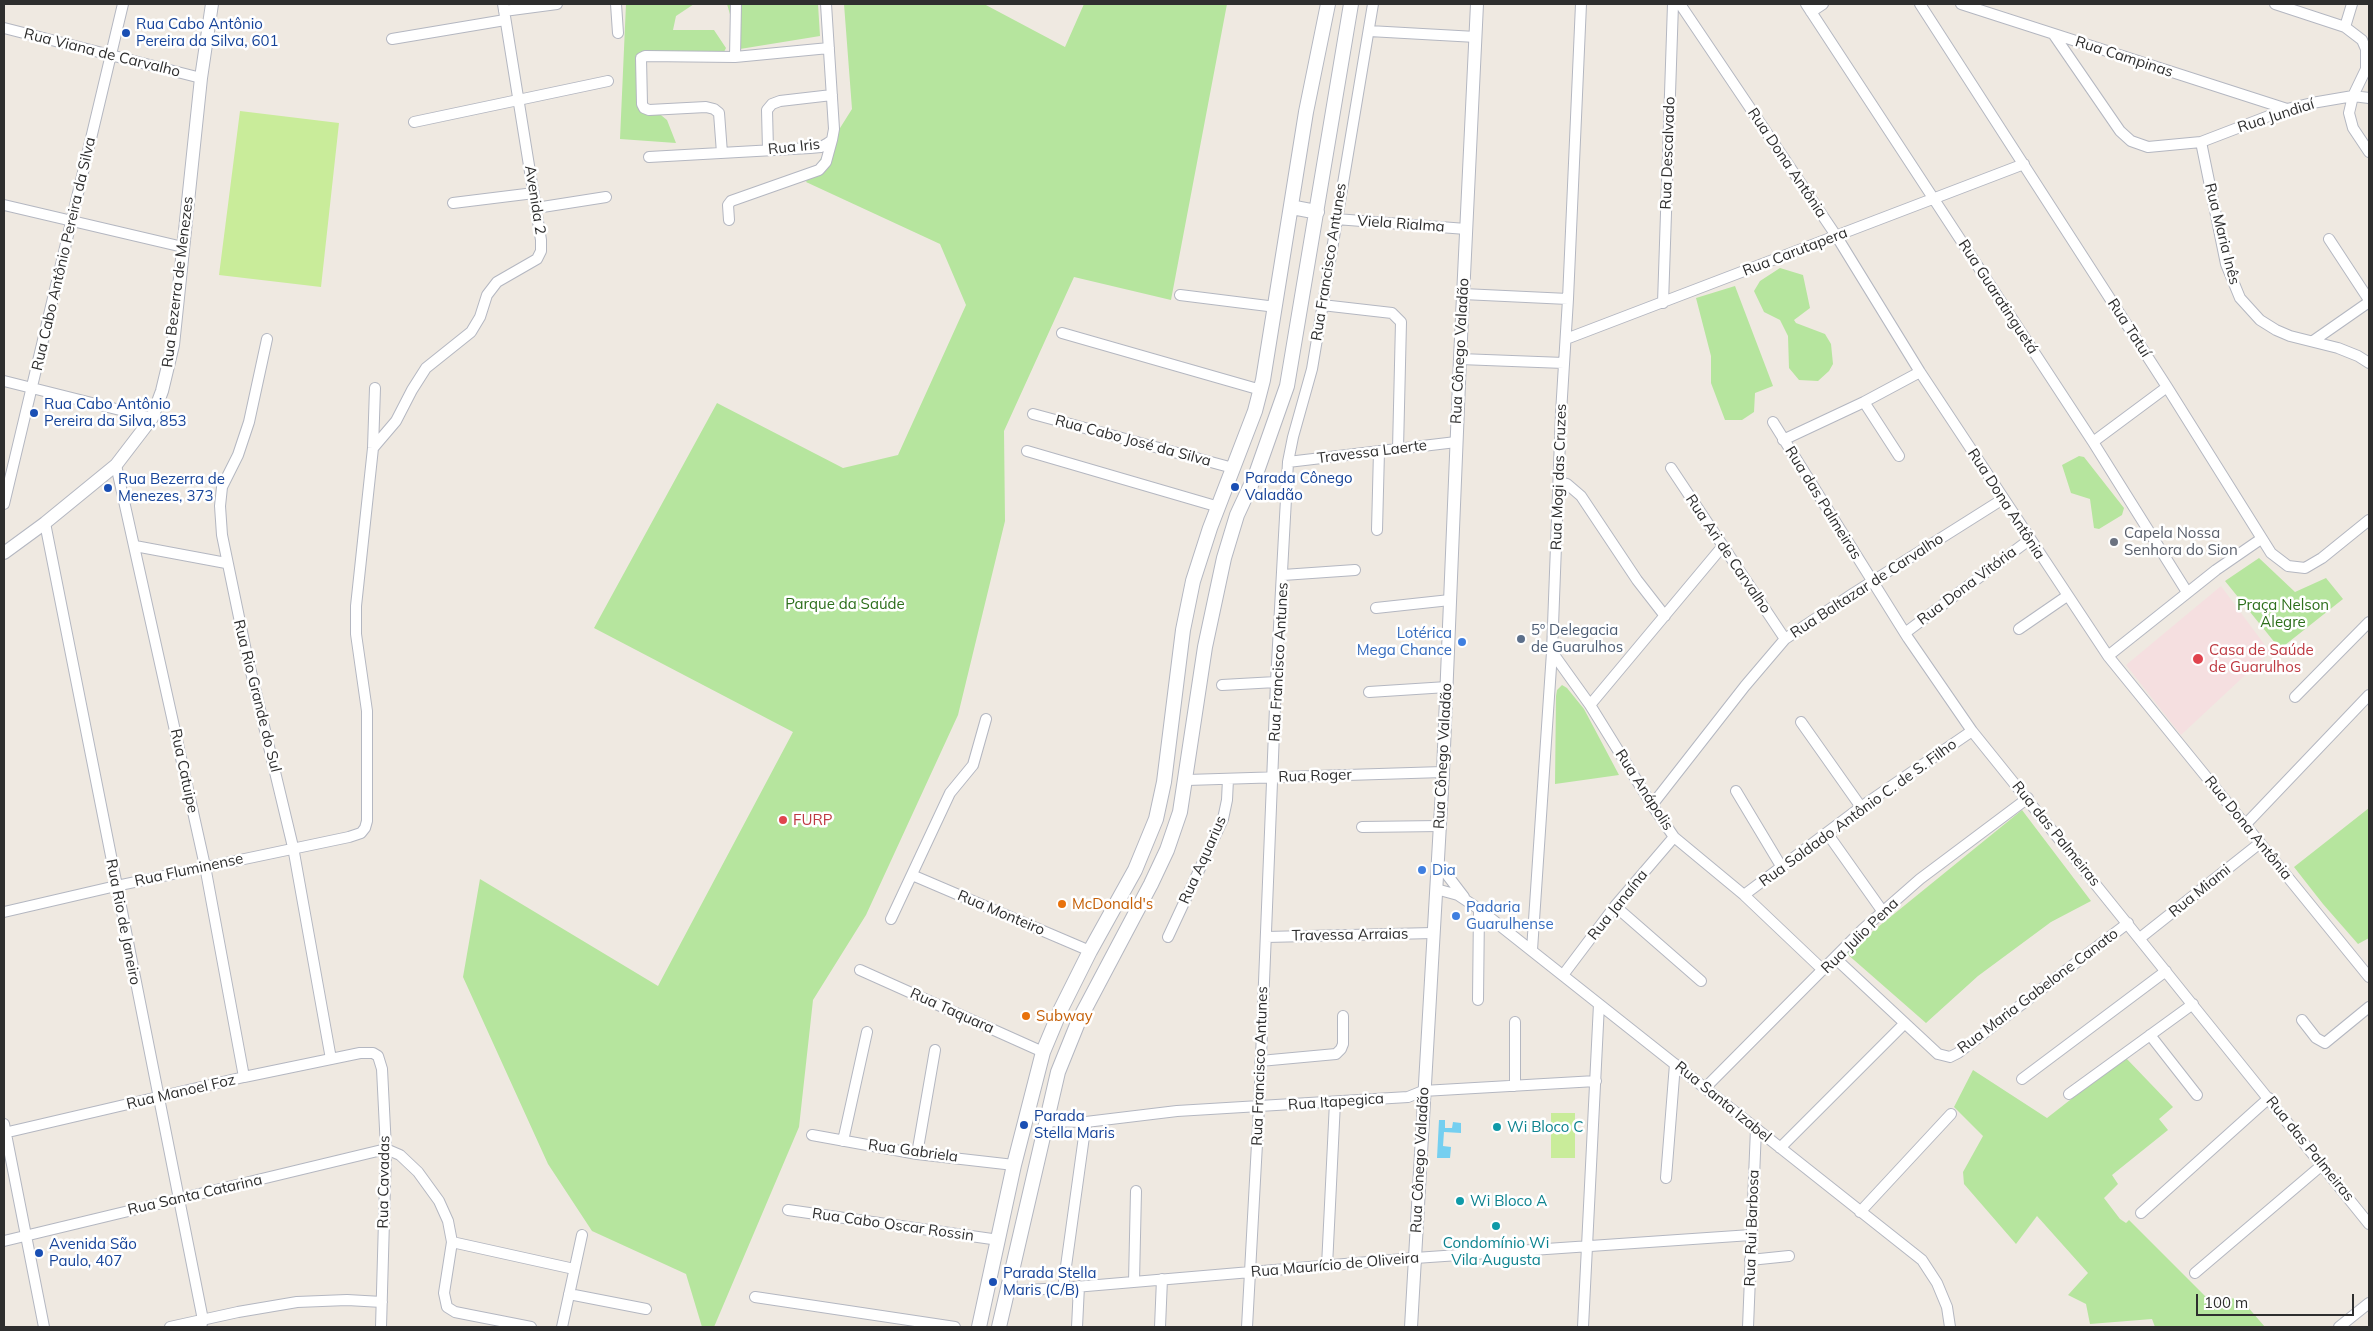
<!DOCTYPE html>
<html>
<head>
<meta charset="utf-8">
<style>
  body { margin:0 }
  #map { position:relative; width:2373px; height:1331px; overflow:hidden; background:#efe9e1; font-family:Mulish,sans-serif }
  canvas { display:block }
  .frame { position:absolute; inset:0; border:5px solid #2e2e2e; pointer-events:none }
  .scale { position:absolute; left:2196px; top:1294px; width:158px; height:22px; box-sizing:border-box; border:2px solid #2e2e2e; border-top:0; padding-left:6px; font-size:15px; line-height:18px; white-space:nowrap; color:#2e2e2e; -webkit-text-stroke:4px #fff; paint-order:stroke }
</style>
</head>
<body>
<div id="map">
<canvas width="2373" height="1331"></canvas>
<div class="frame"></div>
<div class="scale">100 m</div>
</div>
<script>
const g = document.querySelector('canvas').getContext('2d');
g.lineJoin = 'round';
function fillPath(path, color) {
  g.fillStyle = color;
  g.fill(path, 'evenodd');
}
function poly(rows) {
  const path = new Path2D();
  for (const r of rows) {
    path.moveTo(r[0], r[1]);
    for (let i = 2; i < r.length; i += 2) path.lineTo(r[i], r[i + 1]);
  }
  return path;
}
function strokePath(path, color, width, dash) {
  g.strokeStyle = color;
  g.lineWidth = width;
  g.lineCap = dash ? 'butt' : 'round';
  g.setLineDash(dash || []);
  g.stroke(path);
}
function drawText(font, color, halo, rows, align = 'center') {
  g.font = font + ' Mulish,sans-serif';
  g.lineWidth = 5;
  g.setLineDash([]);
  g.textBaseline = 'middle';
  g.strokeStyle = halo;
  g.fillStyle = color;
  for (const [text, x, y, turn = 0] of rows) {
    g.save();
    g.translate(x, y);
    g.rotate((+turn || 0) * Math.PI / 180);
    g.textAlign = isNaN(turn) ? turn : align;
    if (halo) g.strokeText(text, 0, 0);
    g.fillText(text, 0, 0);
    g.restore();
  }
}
fillPath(poly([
  [2221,586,2270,652,2181,735,2126,665]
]), '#f5dfe0');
fillPath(poly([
  [626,4,694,4,676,16,673,30,714,30,726,48,724,52,645,58,646,103,667,120,676,143,620,139],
  [727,4,818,4,820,36,740,49],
  [844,4,984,4,1065,47,1084,4,1227,4,1171,300,1074,277,1004,431,1005,521,958,715,866,915,813,1000,799,1127,714,1327,702,1327,686,1274,592,1231,548,1164,463,977,480,879,658,986,793,732,594,628,717,403,843,468,898,455,966,305,940,244,806,182,852,109],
  [1780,268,1803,275,1810,308,1794,320,1796,323,1825,334,1831,344,1833,364,1829,371,1818,381,1799,380,1789,368,1788,336,1780,320,1764,312,1754,291,1760,281],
  [1735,286,1773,386,1755,393,1754,412,1742,420,1725,420,1711,383,1711,356,1696,298],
  [2079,456,2084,457,2124,508,2122,515,2099,529,2094,528,2090,499,2071,493,2062,465],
  [2259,558,2295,592,2326,578,2343,599,2280,649,2225,581],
  [1562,685,1567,688,1584,709,1619,775,1555,784,1556,696,1557,690],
  [2369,808,2369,938,2358,944,2323,904,2294,867],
  [2022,810,2091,901,2051,922,1978,976,1926,1023,1846,953],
  [2125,1057,2173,1107,2159,1119,2168,1130,2112,1175,2118,1184,2104,1198,2120,1219,2126,1223,2129,1220,2215,1306,2222,1299,2240,1298,2265,1327,2155,1327,2152,1319,2090,1324,2086,1304,2068,1295,2088,1273,2037,1216,2016,1244,1964,1184,1963,1172,1983,1136,1954,1107,1973,1070,2047,1118]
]), '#b6e59e');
fillPath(poly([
  [240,111,339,123,321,287,219,275],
  [1551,1113,1575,1113,1575,1158,1551,1158]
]), '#c9ec9a');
fillPath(poly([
  [1439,1120,1445,1120,1445,1128,1452,1128,1453,1122,1461,1123,1461,1133,1444,1132,1443,1146,1451,1147,1450,1158,1437,1158]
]), '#75cff0');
const minor = poly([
  [616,4,618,33],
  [1680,4,1837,237,1920,372,2108,656,2369,977],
  [1806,4,2093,442,2187,592],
  [1920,4,2167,387,2271,553,2288,566,2305,568,2322,558,2369,520],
  [1961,4,2287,109],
  [2275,4,2345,27,2362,40,2366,49,2366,69,2353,96,2349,113,2353,128,2369,152],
  [504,11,557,4],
  [1811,12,1823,4],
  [2345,27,2352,4],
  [4,28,201,78],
  [1369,31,1476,37],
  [2054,35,2120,131,2131,141,2148,147,2201,142,2287,109,2312,103,2353,96,2369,98],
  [392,39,505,20],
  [735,57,736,4],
  [414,122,608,81],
  [2201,142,2226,264,2240,298,2260,320,2276,330,2290,336,2338,348,2358,356,2369,363],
  [768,150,767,110,772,104,780,101,832,95],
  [722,153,719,113,714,109,706,107,649,110,644,108,642,104,641,58,645,56,735,57,829,48],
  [649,157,810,148,821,147,828,143,832,140,834,129,826,4],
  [453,203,534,193],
  [4,205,183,247],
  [536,208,606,197],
  [1336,219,1466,229],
  [729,220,728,205,731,201,819,170,826,162,832,140],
  [2329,239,2369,300],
  [1463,294,1568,299],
  [1180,295,1276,307],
  [1663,303,1673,4],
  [1322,305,1392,313,1401,322,1398,449],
  [1062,333,1261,390],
  [267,339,249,422,238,455,222,487,220,506,222,535,246,651,293,847,331,1059],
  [1566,339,2024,164],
  [2313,341,2369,302],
  [1460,359,1564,363],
  [4,381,152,418],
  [1864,402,1899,456],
  [1033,414,1233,468],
  [1773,422,1908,638,1972,731,2369,1224],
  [1783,440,1864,402,1920,372],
  [2093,442,2167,387],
  [373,448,396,421,412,390,426,368,471,332,480,317,487,295,497,282,537,259,541,251,541,240,503,4],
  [1027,451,1219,507],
  [1288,462,1456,442],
  [116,465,205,866,244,1077],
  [1671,468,1785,639],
  [1560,482,1567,484,1581,496,1637,580,1665,616],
  [4,504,123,4],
  [45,523,203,1320,201,1327],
  [1377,530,1379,451],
  [135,546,226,563],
  [1283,575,1355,570],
  [1376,608,1450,600],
  [2019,629,2067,596],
  [1905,633,2029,540],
  [1552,652,1590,705,1652,805,1674,837,1744,895,1823,970],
  [2108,656,2216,570,2261,539],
  [1222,685,1276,682],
  [1369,692,1447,687],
  [2295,697,2369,622],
  [1590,705,1722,547],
  [1801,722,1861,807],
  [1187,780,1443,772],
  [1736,791,1781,866],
  [1652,805,1745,686,1785,639,1854,593,2003,499],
  [2246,824,2369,695],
  [1362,827,1440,826],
  [1827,833,1883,912],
  [1438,863,1464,897],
  [912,875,1090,951],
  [1436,889,1458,895,1479,909,1922,1260,1937,1283,1947,1307,1950,1327],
  [1744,895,1861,807,1972,731],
  [1615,906,1701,981],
  [4,912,116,886,349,837,361,833,365,828,367,821,367,711,356,634,356,606,373,448,375,388],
  [891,919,950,793,973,765,986,719],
  [1168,937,1223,819,1227,800,1228,779],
  [1266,937,1433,933],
  [2140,938,2260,843],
  [1532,950,1552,652,1561,413,1568,299,1581,4],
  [1835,958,1938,1054,1950,1057,1958,1053,2128,923],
  [860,970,1043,1052],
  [1563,975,1615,906,1674,837],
  [1478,1000,1479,909],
  [2302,1020,2316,1038,2325,1043,2369,1007],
  [2150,1035,2197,1095],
  [1260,1061,1336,1054,1341,1049,1343,1044,1343,1016],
  [2022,1079,2166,971],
  [1515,1086,1515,1022],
  [1705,1088,1863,929,1920,879,2028,798],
  [2069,1094,2193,1004],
  [1045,1121,1086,1122,1177,1111,1408,1097,1423,1091,1596,1081],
  [4,1124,44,1327],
  [4,1133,244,1077,360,1053,373,1053,378,1056,382,1069,386,1149,381,1327],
  [812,1135,917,1154,1014,1165],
  [843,1141,867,1032],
  [1780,1148,1905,1023],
  [917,1154,935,1050],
  [1666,1178,1675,1064],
  [788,1210,999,1240],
  [1860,1212,1951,1114],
  [2141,1213,2269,1098],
  [4,1241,386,1149,400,1155,418,1172,439,1201,448,1221,452,1242,444,1293,447,1307,455,1312,470,1315,531,1327],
  [452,1242,574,1269],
  [1750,1260,1789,1256],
  [1327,1266,1335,1102],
  [2195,1273,2322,1165],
  [1134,1282,1136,1191],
  [1063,1288,1086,1122],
  [1008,1291,1063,1288,1415,1258,1751,1235],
  [569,1294,646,1309],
  [755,1297,955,1327],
  [170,1327,238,1312,297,1302,347,1300,382,1302],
  [562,1327,582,1235],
  [1077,1327,1079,1286],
  [1160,1327,1162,1279],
  [1247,1327,1259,1107,1276,682,1288,462,1293,437,1312,369,1373,4],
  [1583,1327,1599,1004],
  [1748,1327,1756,1128],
  [2339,1327,2369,1303]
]);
const tertiary = poly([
  [4,553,45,523,116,465,152,418,162,391,173,345,201,78,212,4],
  [1411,1327,1443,772,1460,359,1477,4]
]);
const secondary = poly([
  [1291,207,1317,212],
  [979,1327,1014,1165,1043,1052,1061,1009,1090,951,1135,870,1156,819,1164,782,1183,630,1193,581,1210,528,1255,411,1263,380,1306,112,1328,4],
  [999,1327,1058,1072,1079,1020,1151,884,1167,850,1180,812,1205,647,1224,558,1237,515,1256,474,1287,386,1351,4]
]);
strokePath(minor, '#b4b7c1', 12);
strokePath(tertiary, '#b4b7c1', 14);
strokePath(secondary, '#b4b7c1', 16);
strokePath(minor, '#fff', 10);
strokePath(tertiary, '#fff', 12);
strokePath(secondary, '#fff', 14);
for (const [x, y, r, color] of [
  [126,33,5,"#1a4fb4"],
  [34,413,5,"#1a4fb4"],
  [1235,487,5,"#1a4fb4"],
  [108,488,5,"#1a4fb4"],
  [2114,542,5,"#6b7280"],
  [1521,639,5,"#5c6f8a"],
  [1462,642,5,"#3f7fe0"],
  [2198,659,6,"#e0444e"],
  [783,820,5,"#e0444e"],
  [1422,870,5,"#3f7fe0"],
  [1062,904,5,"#e8710a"],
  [1456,916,5,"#3f7fe0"],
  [1026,1016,5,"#e8710a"],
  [1024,1125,5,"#1a4fb4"],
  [1497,1127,5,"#0f9aa8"],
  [1460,1201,5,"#0f9aa8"],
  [1496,1226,5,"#0f9aa8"],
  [39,1253,5,"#1a4fb4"],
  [993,1282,5,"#1a4fb4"]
]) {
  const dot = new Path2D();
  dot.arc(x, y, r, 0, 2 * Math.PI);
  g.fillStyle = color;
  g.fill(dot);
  strokePath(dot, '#fff', 2);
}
drawText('15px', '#164399', '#fff', [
  ["Rua Cabo Antônio",136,24],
  ["Pereira da Silva, 601",136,41],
  ["Rua Cabo Antônio",44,404],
  ["Pereira da Silva, 853",44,421],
  ["Parada Cônego",1245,478],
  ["Valadão",1245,495],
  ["Rua Bezerra de",118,479],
  ["Menezes, 373",118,496],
  ["Parada",1034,1116],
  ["Stella Maris",1034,1133],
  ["Avenida São",49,1244],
  ["Paulo, 407",49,1261],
  ["Parada Stella",1003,1273],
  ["Maris (C/B)",1003,1290]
], 'left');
drawText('15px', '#2e2e2e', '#fff', [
  ["Rua Viana de Carvalho",102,53,14],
  ["Rua Campinas",2124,57,18],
  ["Rua Jundiaí",2276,116,-18],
  ["Rua Iris",794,147,-6],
  ["Rua Descalvado",1668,153,-88],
  ["Rua Dona Antônia",1787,163,56],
  ["Avenida 2",535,200,81],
  ["Viela Rialma",1401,224,4],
  ["Rua Maria Inês",2222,234,76],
  ["Rua Carutapera",1795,252,-21],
  ["Rua Cabo Antônio Pereira da Silva",64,254,-77],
  ["Rua Francisco Antunes",1329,262,-81],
  ["Rua Bezerra de Menezes",178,282,-83],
  ["Rua Guaratinguetá",1998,297,57],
  ["Rua Tatuí",2129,328,57],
  ["Rua Cônego Valadão",1460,351,-87],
  ["Rua Cabo José da Silva",1133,441,15],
  ["Travessa Laerte",1372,452,-7],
  ["Rua Mogi das Cruzes",1559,477,-88],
  ["Rua das Palmeiras",1823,503,58],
  ["Rua Dona Antônia",2006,504,57],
  ["Rua Ari de Carvalho",1728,554,56],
  ["Rua Baltazar de Carvalho",1867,586,-33],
  ["Rua Dona Vitória",1967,586,-37],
  ["Rua Francisco Antunes",1279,662,-87],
  ["Rua Rio Grande do Sul",257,696,76],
  ["Rua Cônego Valadão",1443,756,-87],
  ["Rua Catuipe",184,771,78],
  ["Rua Roger",1315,776,-2],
  ["Rua Anápolis",1644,790,57],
  ["Rua Soldado Antônio C. de S. Filho",1858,813,-36],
  ["Rua Dona Antônia",2248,828,51],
  ["Rua das Palmeiras",2056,834,51],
  ["Rua Aquarius",1203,860,-66],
  ["Rua Fluminense",189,870,-12],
  ["Rua Miami",2200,891,-39],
  ["Rua Janaína",1618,905,-51],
  ["Rua Monteiro",1001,913,23],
  ["Rua Rio de Janeiro",123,922,79],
  ["Travessa Arraias",1350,935,-1],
  ["Rua Julio Pena",1860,936,-44],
  ["Rua Maria Gabelone Canato",2038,991,-37],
  ["Rua Taquara",952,1011,24],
  ["Rua Francisco Antunes",1260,1066,-88],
  ["Rua Manoel Foz",181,1092,-13],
  ["Rua Itapegica",1336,1102,-4],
  ["Rua Santa Izabel",1723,1102,39],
  ["Rua das Palmeiras",2310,1149,51],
  ["Rua Gabriela",913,1151,8],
  ["Rua Cônego Valadão",1420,1160,-87],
  ["Rua Cavadas",384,1182,-89],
  ["Rua Santa Catarina",195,1195,-13],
  ["Rua Cabo Oscar Rossin",893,1225,8],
  ["Rua Rui Barbosa",1752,1228,-88],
  ["Rua Maurício de Oliveira",1335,1265,-5]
]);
drawText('15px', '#5b616d', '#fff', [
  ["Capela Nossa",2124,533],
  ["Senhora do Sion",2124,550]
], 'left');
drawText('15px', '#2c6e1b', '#fff', [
  ["Parque da Saúde",845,604],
  ["Praça Nelson",2283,605],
  ["Alegre",2283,622]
]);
drawText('15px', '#4e5e75', '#fff', [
  ["5º Delegacia",1531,630],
  ["de Guarulhos",1531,647]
], 'left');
drawText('15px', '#366cbe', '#fff', [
  ["Lotérica",1452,633,"right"],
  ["Mega Chance",1452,650,"right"],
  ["Dia",1432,870],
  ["Padaria",1466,907],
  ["Guarulhense",1466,924]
], 'left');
drawText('15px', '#be3a42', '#fff', [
  ["Casa de Saúde",2209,650],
  ["de Guarulhos",2209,667],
  ["FURP",793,820]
], 'left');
drawText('15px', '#c56008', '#fff', [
  ["McDonald's",1072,904],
  ["Subway",1036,1016]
], 'left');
drawText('15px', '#0d838f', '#fff', [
  ["Wi Bloco C",1507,1127],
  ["Wi Bloco A",1470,1201],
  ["Condomínio Wi",1496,1243,"center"],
  ["Vila Augusta",1496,1260,"center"]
], 'left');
</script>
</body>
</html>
